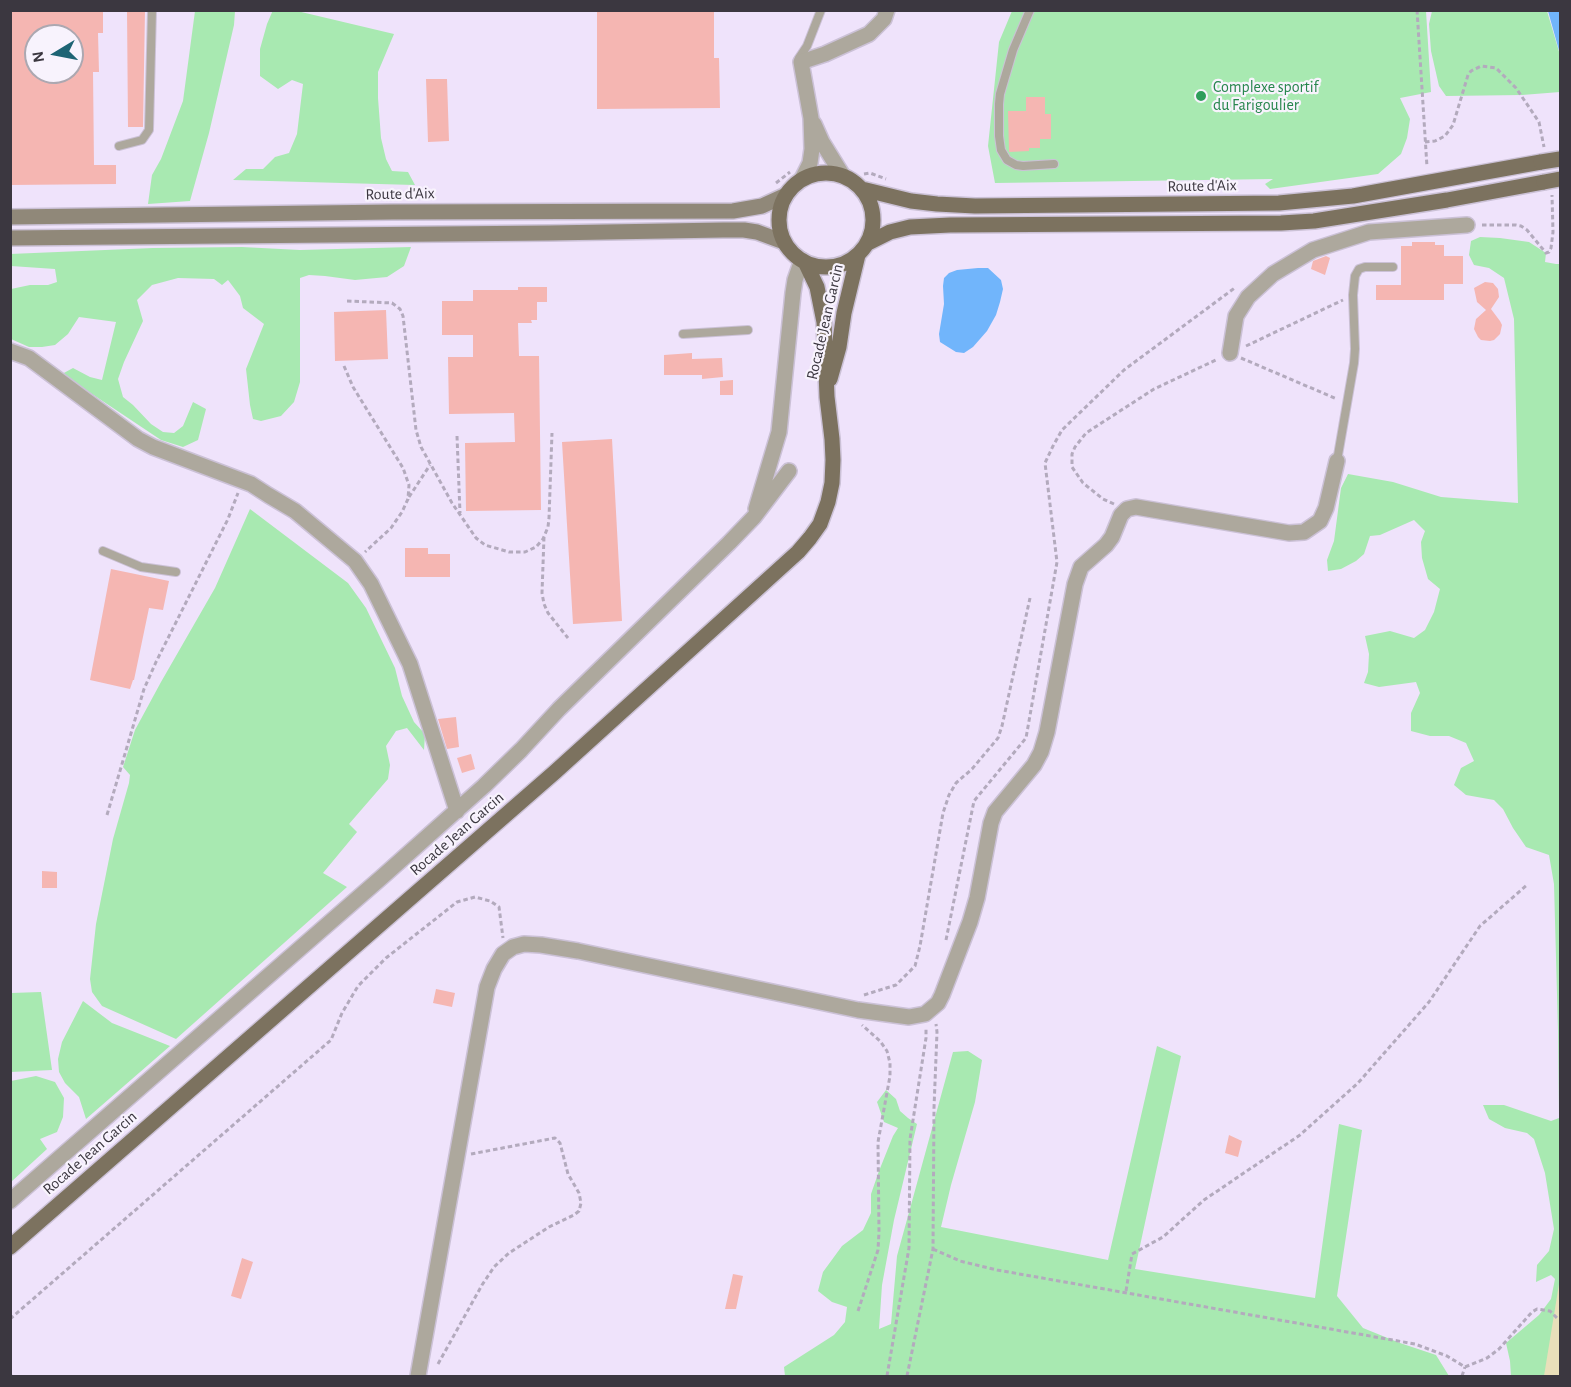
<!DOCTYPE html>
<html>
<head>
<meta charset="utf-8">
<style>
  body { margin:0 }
  #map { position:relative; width:1571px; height:1387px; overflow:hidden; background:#efe3fb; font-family:"Alegreya Sans",sans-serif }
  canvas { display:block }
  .frame { position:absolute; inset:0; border:12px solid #3b3740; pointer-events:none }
  .north { position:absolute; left:24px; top:24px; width:60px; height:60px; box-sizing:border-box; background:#f8f3fd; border:2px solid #aca8b1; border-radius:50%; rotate:260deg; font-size:16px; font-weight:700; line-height:24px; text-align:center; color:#3b3740 }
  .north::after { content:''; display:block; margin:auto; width:21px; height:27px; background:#1e6474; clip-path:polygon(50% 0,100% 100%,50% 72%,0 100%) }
</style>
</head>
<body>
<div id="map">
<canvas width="1571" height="1387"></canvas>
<div class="frame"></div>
<div class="north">N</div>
</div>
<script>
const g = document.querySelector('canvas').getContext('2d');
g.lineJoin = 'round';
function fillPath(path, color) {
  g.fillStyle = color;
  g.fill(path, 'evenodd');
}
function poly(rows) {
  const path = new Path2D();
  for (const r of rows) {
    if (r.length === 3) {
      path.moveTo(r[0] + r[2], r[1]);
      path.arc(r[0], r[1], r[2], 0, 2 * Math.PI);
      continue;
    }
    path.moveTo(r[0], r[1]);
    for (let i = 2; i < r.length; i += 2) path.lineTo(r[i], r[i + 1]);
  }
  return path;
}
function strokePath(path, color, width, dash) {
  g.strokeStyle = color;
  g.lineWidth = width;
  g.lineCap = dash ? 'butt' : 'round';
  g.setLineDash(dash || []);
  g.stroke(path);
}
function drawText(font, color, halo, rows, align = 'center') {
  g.font = font + ' "Alegreya Sans",sans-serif';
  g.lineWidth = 4.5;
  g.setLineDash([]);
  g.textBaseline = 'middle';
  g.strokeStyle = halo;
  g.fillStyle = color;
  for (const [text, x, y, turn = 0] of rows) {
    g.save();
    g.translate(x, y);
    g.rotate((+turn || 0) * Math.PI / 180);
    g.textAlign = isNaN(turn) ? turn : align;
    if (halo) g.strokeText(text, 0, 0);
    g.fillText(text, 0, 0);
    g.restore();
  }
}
fillPath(poly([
  [273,10,297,11,394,34,378,72,378,98,381,138,386,159,392,171,408,172,415,185,233,180,246,169,263,169,275,157,289,153,297,134,303,84,292,80,278,89,260,76,260,49,267,24],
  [195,11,235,11,234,25,209,133,190,201,148,204,152,175,161,159,183,101],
  [1012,11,1426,11,1431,92,1400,98,1410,119,1407,138,1401,154,1378,174,1270,189,1265,184,1273,179,995,183,988,146,999,42],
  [1432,11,1547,11,1560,55,1560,92,1522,95,1446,96,1439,86,1431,51,1429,24],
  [1480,237,1500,238,1529,242,1546,253,1545,262,1556,264,1560,264,1560,1347,1548,1376,1511,1376,1510,1361,1506,1343,1539,1315,1551,1299,1555,1279,1551,1275,1536,1282,1537,1265,1549,1251,1554,1229,1545,1173,1534,1139,1527,1133,1505,1128,1489,1119,1483,1105,1504,1105,1551,1121,1559,1118,1558,1031,1554,884,1549,855,1526,847,1513,828,1503,809,1494,800,1466,795,1454,785,1461,768,1474,761,1466,743,1449,736,1430,736,1411,731,1411,713,1420,693,1416,682,1379,687,1364,683,1368,672,1369,654,1365,636,1390,631,1414,638,1425,630,1434,612,1440,589,1428,579,1422,558,1421,542,1425,531,1414,520,1380,535,1370,536,1364,554,1356,561,1341,569,1328,571,1327,560,1334,541,1341,488,1348,474,1393,482,1441,497,1518,503,1514,319,1504,278,1489,268,1474,265,1469,255,1471,241],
  [242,247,300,250,411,247,404,266,387,277,355,280,325,276,309,275,300,278,300,382,294,402,281,416,261,421,253,419,250,405,246,369,264,324,243,308,240,296,228,280,222,285,214,279,178,278,152,285,137,300,143,321,124,362,118,379,123,397,133,405,151,424,163,432,174,433,183,426,193,402,206,409,198,440,183,447,161,440,62,374,73,368,90,377,102,380,116,322,79,317,68,334,55,345,42,347,29,347,11,339,11,289,30,285,48,285,57,282,55,269,11,266,10,254,153,248],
  [250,509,348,583,366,608,395,668,402,696,414,722,425,734,424,750,407,728,396,731,386,746,390,765,388,779,349,824,357,832,323,873,347,887,176,1039,102,1006,92,992,90,979,96,924,113,839,129,783,130,775,123,767,135,730,161,682,215,588],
  [41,992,52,1070,11,1072,11,993],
  [83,1001,112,1023,170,1046,86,1119,79,1097,65,1083,59,1072,58,1059,62,1042],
  [1157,1046,1181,1056,1135,1269,1315,1298,1339,1124,1362,1130,1337,1296,1363,1328,1400,1343,1436,1355,1449,1376,785,1376,784,1367,834,1335,845,1322,847,1307,832,1302,818,1291,823,1272,842,1246,863,1230,871,1213,871,1194,879,1171,893,1136,898,1128,884,1122,877,1102,886,1090,896,1099,900,1111,908,1118,917,1124,894,1220,882,1285,879,1329,891,1324,897,1256,953,1052,968,1051,982,1060,975,1102,951,1185,941,1227,1108,1260],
  [36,1076,55,1082,64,1098,63,1117,57,1132,40,1139,47,1149,11,1182,11,1081]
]), '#a8e9b1');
fillPath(poly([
  [1560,1278,1560,1376,1544,1376]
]), '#e9dfba');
fillPath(poly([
  [1548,11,1560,11,1560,54],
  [978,268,988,268,1001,280,1003,289,1000,302,996,315,987,331,973,347,964,353,956,352,940,342,939,334,944,304,943,286,944,278,949,273,957,270]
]), '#71b5fb');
fillPath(poly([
  [10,10,103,11,103,33,98,33,99,72,93,72,94,165,116,165,116,184,10,185],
  [36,36,72,36,72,72,36,72],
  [127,10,145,10,143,127,128,127],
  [597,10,714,10,714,58,719,58,720,108,597,109],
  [426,79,447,79,449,141,428,142],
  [1026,97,1045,97,1045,114,1051,114,1051,139,1040,139,1040,148,1029,148,1029,151,1009,152,1008,111,1026,111],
  [1412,242,1435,242,1435,245,1444,245,1444,256,1463,256,1463,284,1444,284,1444,300,1376,300,1376,285,1401,285,1401,246,1412,246],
  [1326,256,1330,258,1325,275,1311,269,1313,261],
  [1485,282,1493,283,1498,289,1499,297,1491,309,1500,321,1502,325,1500,334,1494,340,1490,341,1481,340,1478,337,1474,329,1476,319,1486,310,1477,302,1474,288],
  [518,287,547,287,547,302,537,302,537,320,531,320,532,323,518,323,519,356,539,356,541,510,466,511,465,443,515,442,514,413,449,414,448,357,473,357,473,335,442,335,442,301,473,301,473,290,518,290],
  [386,310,388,359,335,361,334,312],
  [692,353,692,359,722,358,723,377,702,379,702,375,664,375,664,355],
  [733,380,733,395,720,395,720,381],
  [612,439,622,621,573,624,562,442],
  [405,548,428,548,428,554,450,554,450,577,405,577],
  [111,569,169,581,163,610,149,608,134,680,133,680,130,689,90,680],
  [456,717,459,747,447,749,438,719],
  [471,754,475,769,462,773,457,758],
  [42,871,57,872,57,888,42,888],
  [436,989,455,993,452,1007,433,1003],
  [1229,1135,1242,1141,1238,1157,1225,1153],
  [242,1258,253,1262,241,1299,231,1296],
  [733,1274,743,1276,736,1309,725,1309]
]), '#f5b6b2');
const service = poly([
  [1030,10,1013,50,1000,94,999,104,999,136,1001,150,1007,160,1016,165,1023,166,1054,164],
  [799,58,807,46,821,10],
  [119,146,142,140,149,130,152,10],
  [683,334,748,330],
  [1337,461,1354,363,1355,349,1353,295,1355,276,1359,269,1365,267,1393,267],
  [103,551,141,567,176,572]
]);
const minor = poly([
  [814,124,822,142,843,176],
  [802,179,810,163,812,149,811,118,801,62,825,54,869,34,884,19,887,10],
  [10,351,29,358,138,439,153,447,251,484,268,495,295,511,355,561,371,584,410,664,457,811],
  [1230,353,1236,316,1248,297,1273,274,1313,250,1369,232,1467,225],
  [756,509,779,432,793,293,795,280,802,260],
  [10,1201,382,877,484,786,521,750,559,709,729,543,754,517,789,471],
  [418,1376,487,987,494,969,503,954,513,947,524,944,541,945,578,951,858,1010,909,1017,925,1014,938,1003,942,995,970,922,977,898,991,823,995,812,1034,765,1041,752,1047,732,1075,584,1081,567,1106,545,1112,537,1121,515,1127,509,1136,507,1289,533,1304,532,1320,521,1326,508,1337,461]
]);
const secondary = poly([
  [10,217,392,212,733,211,762,206,786,195],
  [10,238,549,233,723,230,744,230,757,232,784,242]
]);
const primary = poly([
  [826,220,47],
  [862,189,911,201,937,204,975,206,1279,203,1353,196,1541,162],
  [868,243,890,232,910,227,950,225,1281,223,1314,221,1447,200,1544,182],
  [830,379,839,347,844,313,858,255],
  [10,1247,555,772,798,552,810,538,820,524,828,502,832,483,833,460,832,439,827,397,824,322,817,287,806,264]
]);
strokePath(service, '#cbc1d6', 10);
strokePath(minor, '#cbc1d6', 18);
strokePath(secondary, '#cbc1d6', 18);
strokePath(primary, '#cbc1d6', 18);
strokePath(poly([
  [1417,10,1427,167],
  [1425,142,1435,141,1445,136,1453,125,1468,75,1471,71,1481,66,1496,68,1516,88,1539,122,1544,147],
  [864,174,870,173,886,179],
  [776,183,790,172],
  [1482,225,1516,225,1521,226,1527,230,1546,253,1549,252,1551,248,1553,232,1552,195],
  [347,301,392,303,400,309,403,316,416,430,421,447,452,503,476,538,485,545,509,552,525,552,536,547,543,539,548,527,549,518,552,433],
  [1246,346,1343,300],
  [1241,358,1337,399],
  [344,366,353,387,403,468,409,485,408,499,402,512,391,528,365,552],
  [457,436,460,513],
  [409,497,430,465],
  [1114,504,1103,499,1083,483,1072,467,1072,454,1075,447,1086,433,1154,389,1218,359],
  [544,537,542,593,544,604,548,613,568,638],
  [107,815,144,689,156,662,228,519,238,493],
  [946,940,974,801,1026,738,1057,562,1045,463,1053,446,1062,430,1124,370,1236,287],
  [864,995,896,985,915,966,920,946,943,813,949,795,956,783,972,769,998,738,1002,726,1030,598],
  [933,1249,960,1261,997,1270,1415,1344,1447,1356,1465,1367,1487,1358,1499,1349,1532,1312,1537,1309,1550,1311,1558,1319],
  [1126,1291,1132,1254,1163,1237,1204,1200,1300,1135,1358,1083,1429,1002,1480,926,1527,885],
  [858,1311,878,1250,879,1232,878,1142,890,1076,890,1063,887,1051,880,1041,862,1025],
  [10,1319,331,1040,342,1013,358,986,386,958,457,902,475,897,490,901,499,907,503,938],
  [438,1364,482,1285,494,1267,509,1253,549,1227,574,1215,579,1211,581,1203,579,1193,568,1174,560,1143,555,1138,471,1154],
  [10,1375,12,1376],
  [887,1376,909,1248,910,1139,926,1038,926,1028],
  [907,1376,933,1249,934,1108,937,1032,936,1024],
  [1462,1376,1465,1367]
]), '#b3aabd', 3, [4.5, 3]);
strokePath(service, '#ada89d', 8);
strokePath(minor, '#ada89d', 15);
strokePath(secondary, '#908879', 15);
strokePath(primary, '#7c725f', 15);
const primaryBridge = poly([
  [1541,162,1560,159],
  [1544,182,1560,179]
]);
strokePath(primaryBridge, '#cbc1d6', 18, []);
strokePath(primaryBridge, '#7c725f', 15);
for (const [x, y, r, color] of [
  [1201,96,6,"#2e9e5b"]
]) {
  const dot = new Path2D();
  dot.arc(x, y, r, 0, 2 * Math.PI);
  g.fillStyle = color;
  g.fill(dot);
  strokePath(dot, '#f8f3fd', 2);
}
drawText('16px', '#27864d', '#f8f3fd', [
  ["Complexe sportif",1213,87],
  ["du Farigoulier",1213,105]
], 'left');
drawText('16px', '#3b3740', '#f8f3fd', [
  ["Route d'Aix",1202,186,-1],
  ["Route d'Aix",400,194,-1],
  ["Rocade Jean Garcin",825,322,-77],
  ["Rocade Jean Garcin",457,834,-41],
  ["Rocade Jean Garcin",90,1153,-41]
]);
</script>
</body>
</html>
